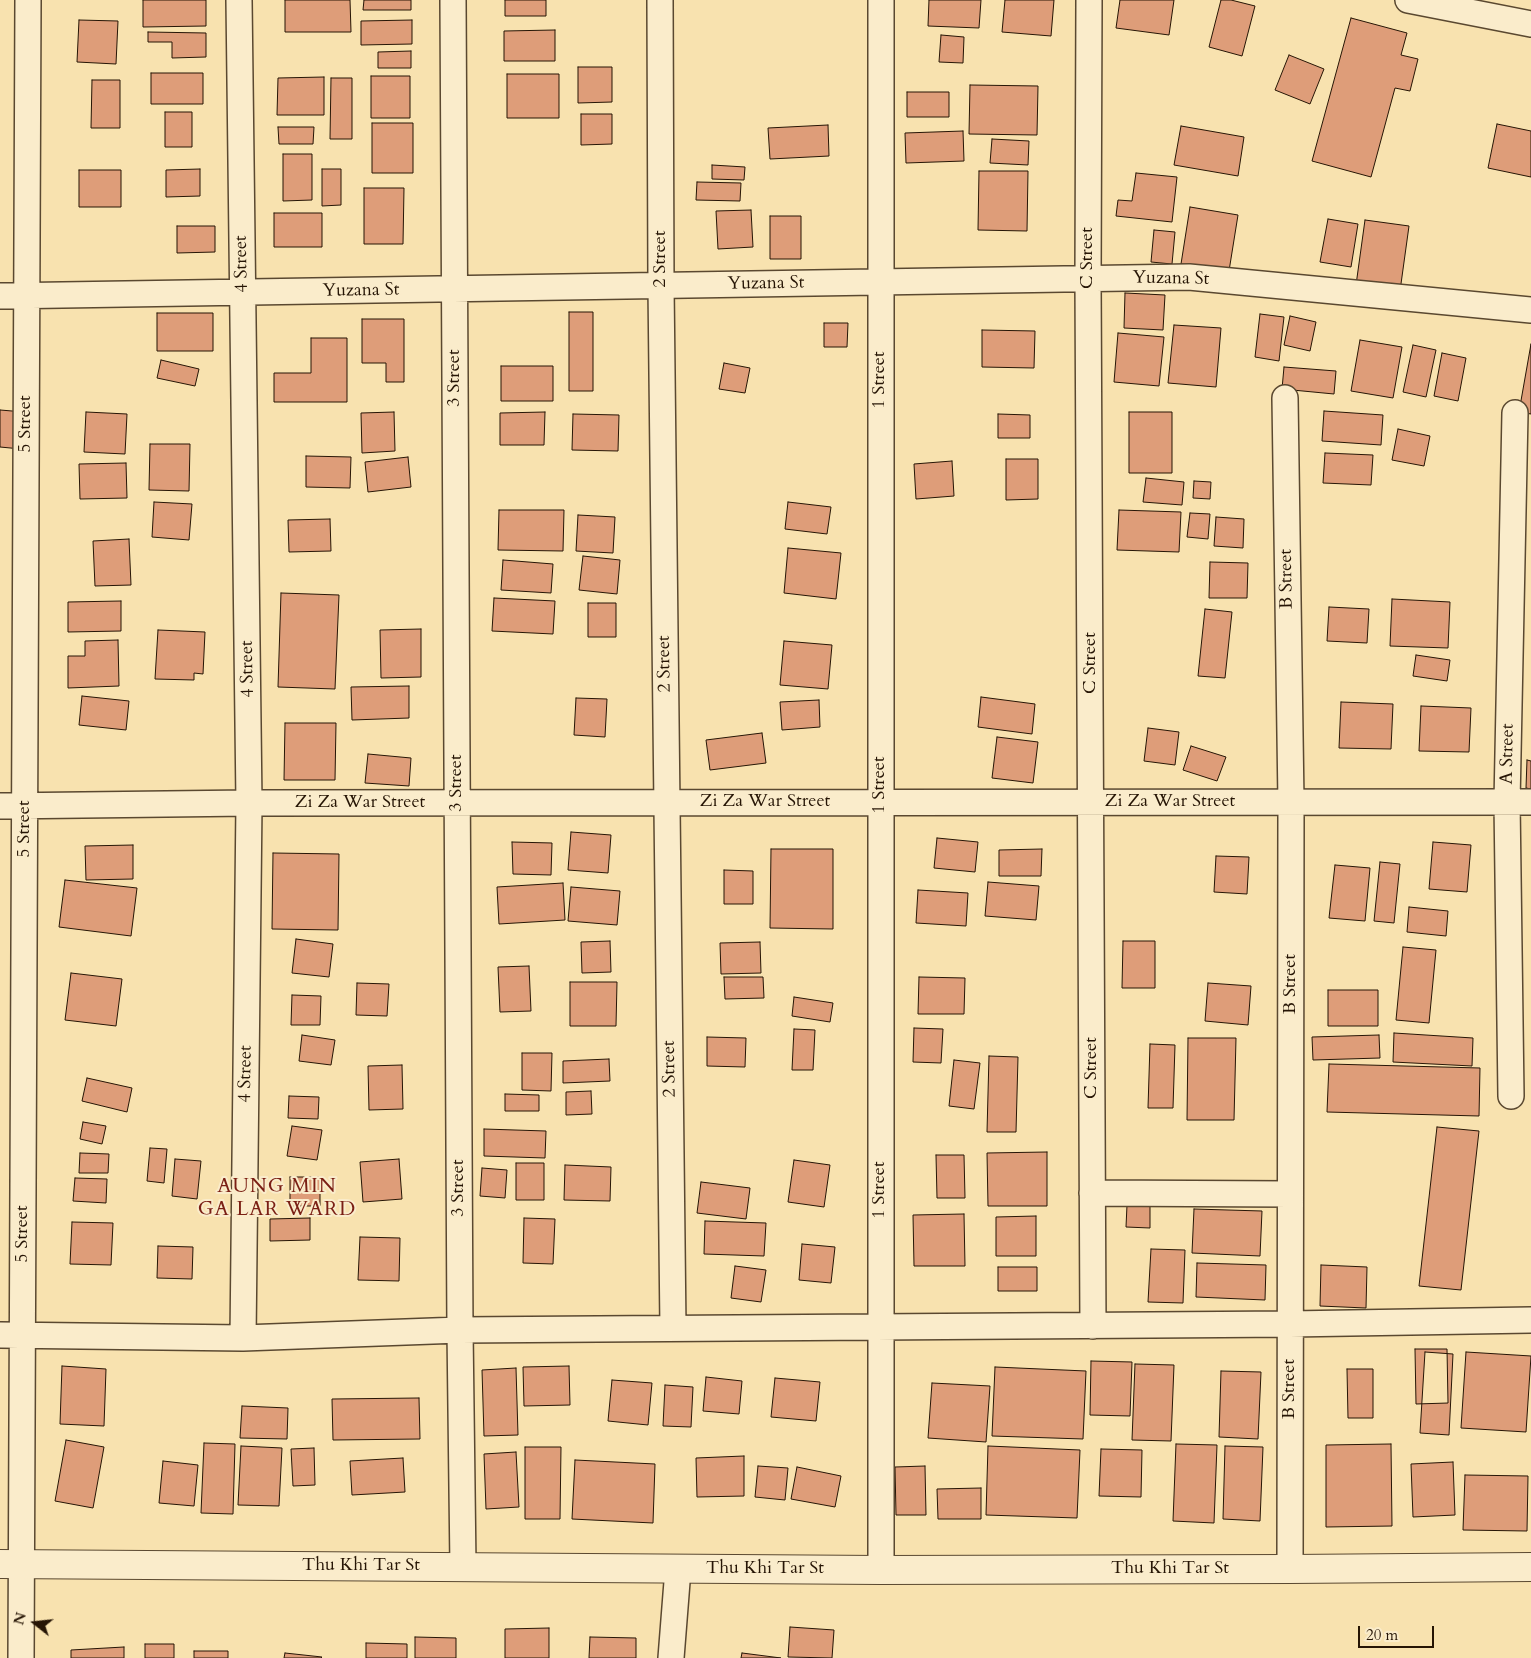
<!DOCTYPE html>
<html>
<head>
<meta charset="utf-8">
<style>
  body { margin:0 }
  #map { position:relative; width:1531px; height:1658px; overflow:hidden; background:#f8e2af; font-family:Cardo,serif }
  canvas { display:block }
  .north { position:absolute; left:10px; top:1598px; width:50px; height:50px; -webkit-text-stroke:4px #faeccb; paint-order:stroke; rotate:286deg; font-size:14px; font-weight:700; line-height:20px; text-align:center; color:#261505 }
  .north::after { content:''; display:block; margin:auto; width:18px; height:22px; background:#261505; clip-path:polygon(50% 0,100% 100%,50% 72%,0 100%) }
  .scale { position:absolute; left:1358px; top:1626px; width:76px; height:22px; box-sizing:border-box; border:2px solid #261505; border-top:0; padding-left:6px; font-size:15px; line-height:18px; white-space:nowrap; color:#261505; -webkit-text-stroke:4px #faeccb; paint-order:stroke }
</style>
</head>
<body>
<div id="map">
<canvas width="1531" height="1658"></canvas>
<div class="north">N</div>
<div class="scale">20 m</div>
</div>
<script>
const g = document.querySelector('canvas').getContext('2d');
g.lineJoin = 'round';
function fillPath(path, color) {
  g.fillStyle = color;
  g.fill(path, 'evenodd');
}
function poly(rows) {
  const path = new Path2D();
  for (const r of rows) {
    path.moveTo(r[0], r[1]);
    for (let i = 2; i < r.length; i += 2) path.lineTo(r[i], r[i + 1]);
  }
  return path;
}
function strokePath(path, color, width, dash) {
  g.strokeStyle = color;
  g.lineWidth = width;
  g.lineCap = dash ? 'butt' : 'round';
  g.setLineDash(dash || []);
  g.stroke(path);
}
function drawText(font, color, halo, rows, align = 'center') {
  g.font = font + ' Cardo,serif';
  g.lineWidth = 4;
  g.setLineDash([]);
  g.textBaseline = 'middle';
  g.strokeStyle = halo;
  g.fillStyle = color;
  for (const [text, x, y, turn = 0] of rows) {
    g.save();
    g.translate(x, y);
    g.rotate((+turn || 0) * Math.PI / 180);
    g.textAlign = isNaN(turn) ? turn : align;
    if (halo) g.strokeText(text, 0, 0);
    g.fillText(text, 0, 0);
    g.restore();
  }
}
const building = poly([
  [143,0,206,0,206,26,143,27,143,0],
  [285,0,350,0,351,32,285,32,285,0],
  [364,0,411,0,411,10,363,10,364,0],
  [505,0,546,0,546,16,505,16,505,0],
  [929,0,981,0,979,28,928,26,929,0],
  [1005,0,1054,0,1051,36,1002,32,1005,0],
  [1120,0,1174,0,1169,35,1116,28,1120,0],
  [1221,0,1231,0,1255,6,1242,56,1209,47,1221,0],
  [1351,18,1407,33,1401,55,1418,59,1410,91,1395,88,1371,177,1312,161,1351,18],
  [79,20,118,21,116,64,77,62,79,20],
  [412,20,412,44,361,45,361,21,412,20],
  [555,30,555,61,504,61,504,31,555,30],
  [148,32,206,33,206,57,172,58,172,42,148,42,148,32],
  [941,35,964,37,963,63,939,62,941,35],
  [411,51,411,68,378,68,378,52,411,51],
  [1289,55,1324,69,1310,104,1275,90,1289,55],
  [578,67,612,67,612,102,578,103,578,67],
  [151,73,203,73,203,104,151,104,151,73],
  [507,74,559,74,559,118,507,118,507,74],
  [371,76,410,76,410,118,371,118,371,76],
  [324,77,324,115,277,115,278,78,324,77],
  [331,78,352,78,352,139,330,139,331,78],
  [92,80,120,80,120,128,91,128,92,80],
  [970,85,1038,86,1037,135,969,134,970,85],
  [907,92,949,92,949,117,907,117,907,92],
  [165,112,192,112,192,147,165,147,165,112],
  [581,114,612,114,612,144,581,145,581,114],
  [372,123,413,123,413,173,372,173,372,123],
  [1497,124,1531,131,1531,177,1488,168,1497,124],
  [828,125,829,156,770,159,768,128,828,125],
  [1181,126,1244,137,1238,176,1174,165,1181,126],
  [278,127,314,127,313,144,279,144,278,127],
  [963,131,964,161,906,163,905,133,963,131],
  [992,139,1029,141,1028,165,990,163,992,139],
  [283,154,312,154,312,200,283,201,283,154],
  [712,165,745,167,744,180,712,179,712,165],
  [200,169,200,196,166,197,166,170,200,169],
  [322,169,341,169,341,205,322,206,322,169],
  [79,170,121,170,121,207,79,207,79,170],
  [979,171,1028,171,1027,231,978,230,979,171],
  [1136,173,1177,177,1172,222,1116,216,1118,200,1132,201,1136,173],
  [697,182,741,183,740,201,696,200,697,182],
  [364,188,404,188,403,244,364,244,364,188],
  [1190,207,1238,215,1229,271,1181,264,1190,207],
  [751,210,753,247,718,249,716,211,751,210],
  [274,213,322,213,322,247,274,247,274,213],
  [770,216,801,216,801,259,770,259,770,216],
  [1328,219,1358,224,1351,267,1320,262,1328,219],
  [1365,220,1409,226,1400,291,1356,285,1365,220],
  [177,226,215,226,215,252,177,253,177,226],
  [1154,230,1175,232,1172,264,1151,262,1154,230],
  [1125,293,1165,295,1163,330,1124,328,1125,293],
  [569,312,593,312,593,391,569,391,569,312],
  [157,313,213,313,213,351,157,351,157,313],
  [1260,314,1284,317,1279,361,1255,357,1260,314],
  [1290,316,1316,322,1310,351,1284,345,1290,316],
  [362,319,404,319,404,382,386,382,386,363,362,363,362,319],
  [824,323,848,323,847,347,824,347,824,323],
  [1174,325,1221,328,1216,387,1168,383,1174,325],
  [982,330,1035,331,1034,368,982,367,982,330],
  [1118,333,1164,337,1159,386,1114,382,1118,333],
  [311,338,347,338,347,402,274,402,274,373,311,373,311,338],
  [1360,340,1402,347,1393,398,1351,391,1360,340],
  [1531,344,1531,414,1519,412,1531,344],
  [1413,345,1436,350,1426,397,1403,392,1413,345],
  [1442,353,1466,358,1458,401,1434,396,1442,353],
  [161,360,199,369,195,386,157,378,161,360],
  [724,363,750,368,745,393,719,389,724,363],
  [501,366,553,366,553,401,501,401,501,366],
  [1284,367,1336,371,1334,394,1282,389,1284,367],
  [0,410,24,412,21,449,0,447,0,410],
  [1324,411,1383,415,1381,445,1322,441,1324,411],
  [86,412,127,414,125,454,84,452,86,412],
  [394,412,395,451,362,453,361,413,394,412],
  [545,412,544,445,500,445,500,413,545,412],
  [1129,412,1172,412,1172,473,1129,473,1129,412],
  [573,414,619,415,618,451,572,450,573,414],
  [998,414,1030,415,1030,438,998,438,998,414],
  [1398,429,1430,436,1424,466,1392,460,1398,429],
  [150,444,190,444,189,491,149,490,150,444],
  [1325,453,1373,455,1371,485,1323,483,1325,453],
  [306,456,351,457,350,488,306,487,306,456],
  [408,457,411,487,368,492,365,462,408,457],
  [1006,459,1038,459,1038,499,1006,500,1006,459],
  [952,461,954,496,916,499,914,464,952,461],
  [126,463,127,498,80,499,79,464,126,463],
  [1146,478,1184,482,1182,505,1143,502,1146,478],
  [1194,481,1211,482,1210,499,1193,498,1194,481],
  [154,502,192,504,189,540,152,537,154,502],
  [788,502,831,507,827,534,785,529,788,502],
  [499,510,564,510,563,551,498,550,499,510],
  [1119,510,1181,512,1179,552,1117,550,1119,510],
  [1190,513,1210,514,1208,539,1187,537,1190,513],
  [578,515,615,517,613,553,576,551,578,515],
  [1216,517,1244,519,1243,548,1214,546,1216,517],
  [330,519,331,551,289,552,288,520,330,519],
  [129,539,131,585,95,586,93,541,129,539],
  [788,548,841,553,836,599,784,593,788,548],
  [583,556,620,560,617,594,579,590,583,556],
  [503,560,553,564,551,593,501,590,503,560],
  [1210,562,1248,563,1247,598,1209,598,1210,562],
  [281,593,339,595,335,689,278,687,281,593],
  [494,598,555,601,553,634,492,631,494,598],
  [1392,599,1450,602,1448,648,1390,646,1392,599],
  [121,601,121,631,68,632,68,602,121,601],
  [588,603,616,603,616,637,588,637,588,603],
  [1329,607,1369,609,1367,643,1327,641,1329,607],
  [1205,609,1232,612,1225,678,1198,676,1205,609],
  [421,629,421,677,381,678,380,630,421,629],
  [158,630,205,632,203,674,194,673,194,680,155,679,158,630],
  [118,640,119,686,68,688,68,656,85,656,85,641,118,640],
  [784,641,832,645,828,689,780,685,784,641],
  [1416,655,1450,660,1447,681,1413,676,1416,655],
  [409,686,409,718,352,720,351,687,409,686],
  [82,696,129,701,126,730,79,725,82,696],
  [981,697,1035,704,1032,734,978,727,981,697],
  [576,698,607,699,605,737,574,735,576,698],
  [819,700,820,727,782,730,780,702,819,700],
  [1341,702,1393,704,1391,749,1339,748,1341,702],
  [1421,706,1471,708,1469,752,1419,751,1421,706],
  [285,723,336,723,335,780,284,780,285,723],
  [1148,728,1179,732,1175,765,1144,761,1148,728],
  [762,733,766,763,710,770,706,740,762,733],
  [997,737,1038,742,1033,783,992,778,997,737],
  [1191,746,1226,757,1217,781,1183,770,1191,746],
  [368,754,411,758,409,786,365,783,368,754],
  [1527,760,1531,761,1531,789,1526,788,1527,760],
  [571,832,611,835,608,873,568,870,571,832],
  [937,838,978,842,975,872,934,868,937,838],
  [512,842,552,843,551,875,513,874,512,842],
  [1433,842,1471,845,1467,892,1429,889,1433,842],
  [133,845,133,879,86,880,85,846,133,845],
  [771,849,833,849,833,929,770,928,771,849],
  [1042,849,1041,876,999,876,999,850,1042,849],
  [273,853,339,854,338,930,272,929,273,853],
  [1216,856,1249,857,1247,894,1214,892,1216,856],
  [1380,862,1400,864,1394,923,1374,921,1380,862],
  [1335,865,1370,868,1365,921,1329,918,1335,865],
  [724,870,753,871,753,904,724,904,724,870],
  [65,880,137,888,131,936,59,927,65,880],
  [988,882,1039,886,1036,920,985,916,988,882],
  [563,883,565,920,499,924,497,887,563,883],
  [571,887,620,891,617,925,568,921,571,887],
  [918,890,968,893,966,926,916,923,918,890],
  [1409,907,1448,911,1446,936,1407,932,1409,907],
  [296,939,333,944,329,977,292,973,296,939],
  [610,941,611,972,582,973,581,942,610,941],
  [1123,941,1155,941,1155,988,1122,988,1123,941],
  [760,942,761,973,721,974,720,943,760,942],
  [1403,947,1436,950,1429,1023,1396,1020,1403,947],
  [529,966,531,1011,500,1012,498,967,529,966],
  [71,973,122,979,116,1026,65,1020,71,973],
  [724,977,763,977,764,998,725,999,724,977],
  [919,977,965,978,964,1014,918,1014,919,977],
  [570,982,617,982,616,1026,570,1026,570,982],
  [357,983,389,984,387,1016,356,1015,357,983],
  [1208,983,1251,986,1248,1025,1205,1021,1208,983],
  [1328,990,1378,990,1378,1026,1328,1026,1328,990],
  [292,995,321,996,320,1025,291,1025,292,995],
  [794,997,833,1003,830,1022,792,1016,794,997],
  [914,1028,943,1029,941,1063,913,1062,914,1028],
  [794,1029,815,1030,813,1070,792,1070,794,1029],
  [1394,1033,1473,1038,1472,1066,1393,1062,1394,1033],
  [302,1035,335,1040,331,1065,299,1061,302,1035],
  [1379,1035,1380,1058,1313,1060,1312,1037,1379,1035],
  [707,1037,746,1038,745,1067,707,1066,707,1037],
  [1188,1038,1236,1038,1234,1120,1187,1120,1188,1038],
  [1150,1044,1175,1045,1173,1108,1148,1108,1150,1044],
  [522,1053,552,1053,551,1091,522,1090,522,1053],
  [989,1056,1018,1057,1016,1132,987,1132,989,1056],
  [609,1059,610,1081,563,1083,563,1061,609,1059],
  [954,1060,980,1063,974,1109,949,1106,954,1060],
  [1329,1064,1480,1068,1479,1116,1327,1112,1329,1064],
  [402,1065,403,1109,369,1110,368,1066,402,1065],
  [87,1078,132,1088,127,1112,82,1101,87,1078],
  [591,1091,592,1114,566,1115,566,1092,591,1091],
  [505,1094,539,1095,539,1111,505,1111,505,1094],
  [289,1096,319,1097,318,1119,288,1118,289,1096],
  [83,1122,106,1126,102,1144,80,1139,83,1122],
  [292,1126,322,1130,317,1160,287,1156,292,1126],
  [1437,1127,1479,1131,1461,1290,1419,1286,1437,1127],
  [484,1129,546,1131,545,1158,484,1156,484,1129],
  [150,1148,167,1149,164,1183,147,1181,150,1148],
  [1047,1152,1047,1206,988,1206,987,1153,1047,1152],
  [80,1153,109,1154,108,1173,79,1173,80,1153],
  [936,1155,964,1155,965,1198,937,1198,936,1155],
  [175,1159,201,1161,197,1199,172,1196,175,1159],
  [399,1159,402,1199,363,1202,360,1162,399,1159],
  [794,1160,830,1165,824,1207,788,1202,794,1160],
  [516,1163,544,1163,544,1200,516,1200,516,1163],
  [565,1165,611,1167,610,1201,564,1200,565,1165],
  [482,1168,507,1170,505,1198,480,1196,482,1168],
  [290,1177,320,1177,320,1206,290,1206,290,1177],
  [75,1178,107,1179,106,1203,73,1201,75,1178],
  [701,1182,750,1188,746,1219,697,1213,701,1182],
  [1127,1205,1150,1205,1150,1228,1126,1227,1127,1205],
  [1194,1209,1262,1211,1260,1256,1192,1253,1194,1209],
  [964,1214,965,1266,914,1266,913,1215,964,1214],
  [1036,1216,1036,1256,996,1256,996,1217,1036,1216],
  [310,1218,310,1240,270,1241,270,1219,310,1218],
  [524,1218,555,1219,553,1264,523,1263,524,1218],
  [705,1221,766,1223,764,1256,704,1254,705,1221],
  [72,1222,113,1223,111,1265,70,1264,72,1222],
  [360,1237,400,1238,399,1281,358,1280,360,1237],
  [802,1244,835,1247,831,1283,799,1280,802,1244],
  [158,1246,193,1247,192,1279,157,1278,158,1246],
  [1151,1249,1185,1250,1183,1303,1148,1302,1151,1249],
  [1197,1263,1266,1265,1265,1300,1196,1297,1197,1263],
  [1321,1265,1367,1267,1366,1308,1320,1306,1321,1265],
  [735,1266,766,1270,761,1302,731,1298,735,1266],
  [998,1267,1037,1267,1037,1291,998,1291,998,1267],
  [1415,1349,1447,1349,1448,1403,1416,1404,1415,1349],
  [1425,1352,1453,1354,1449,1435,1420,1433,1425,1352],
  [1466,1352,1531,1356,1526,1432,1461,1428,1466,1352],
  [1091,1361,1132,1362,1130,1416,1090,1415,1091,1361],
  [1135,1364,1174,1365,1171,1441,1132,1440,1135,1364],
  [62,1366,106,1369,104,1426,60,1424,62,1366],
  [569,1366,570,1405,524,1406,523,1367,569,1366],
  [995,1367,1086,1371,1083,1439,992,1436,995,1367],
  [516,1368,518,1435,484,1436,482,1370,516,1368],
  [1347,1369,1373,1369,1373,1418,1348,1418,1347,1369],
  [1221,1371,1261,1372,1258,1439,1219,1437,1221,1371],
  [706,1377,742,1381,739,1414,703,1411,706,1377],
  [775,1378,820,1382,816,1421,771,1417,775,1378],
  [612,1380,652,1383,648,1425,608,1421,612,1380],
  [932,1383,990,1386,986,1442,928,1438,932,1383],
  [665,1385,693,1387,691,1427,663,1426,665,1385],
  [419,1398,420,1439,333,1440,332,1399,419,1398],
  [242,1406,288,1408,287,1439,240,1438,242,1406],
  [66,1440,104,1447,93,1508,55,1501,66,1440],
  [204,1443,235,1444,233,1514,201,1513,204,1443],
  [1176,1444,1217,1445,1214,1523,1173,1521,1176,1444],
  [1391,1444,1392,1526,1326,1527,1326,1445,1391,1444],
  [241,1446,282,1448,279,1506,238,1505,241,1446],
  [988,1446,1080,1450,1077,1518,986,1515,988,1446],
  [1225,1446,1263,1447,1260,1521,1223,1519,1225,1446],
  [525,1447,561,1447,560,1519,525,1519,525,1447],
  [314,1448,315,1485,293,1486,291,1449,314,1448],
  [1101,1449,1142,1450,1141,1497,1099,1496,1101,1449],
  [516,1452,519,1507,486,1509,484,1454,516,1452],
  [744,1456,744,1496,697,1497,696,1458,744,1456],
  [403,1458,405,1492,352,1495,350,1461,403,1458],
  [575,1460,655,1464,653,1523,572,1519,575,1460],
  [163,1461,198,1465,194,1506,159,1503,163,1461],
  [1453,1462,1455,1515,1413,1517,1411,1464,1453,1462],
  [758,1466,788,1468,785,1500,755,1497,758,1466],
  [925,1466,926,1515,896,1515,895,1467,925,1466],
  [797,1467,841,1476,835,1507,791,1499,797,1467],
  [1465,1475,1528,1476,1527,1531,1463,1530,1465,1475],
  [981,1488,981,1519,938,1519,937,1489,981,1488],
  [790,1627,834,1630,832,1658,788,1657,790,1627],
  [549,1628,549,1658,505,1658,505,1629,549,1628],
  [415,1637,456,1638,456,1658,415,1658,415,1637],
  [590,1637,636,1638,636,1658,589,1658,590,1637],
  [366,1643,407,1644,407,1658,366,1658,366,1643],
  [145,1644,174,1644,174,1658,145,1658,145,1644],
  [124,1647,124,1658,71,1658,71,1650,124,1647],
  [194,1651,228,1651,228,1658,194,1658,194,1651],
  [285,1653,322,1657,321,1658,284,1658,285,1653],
  [742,1653,781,1658,741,1658,742,1653]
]);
fillPath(building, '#de9d79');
strokePath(building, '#261505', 1);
const minor = poly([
  [239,0,249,803,243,1338],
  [453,0,460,1330,463,1567],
  [660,0,661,286,673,1328],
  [881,0,881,1570],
  [1089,0,1088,279,1093,1326],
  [1408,0,1531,24],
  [0,296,1189,277,1531,310],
  [1285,398,1291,802,1290,1569],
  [0,806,249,803,1531,802],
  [1511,1096,1507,802,1515,413],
  [1092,1193,1290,1194],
  [0,1335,243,1338,460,1330,1290,1324,1531,1320],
  [21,1658,28,0],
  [671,1658,678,1569]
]);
const tertiary = poly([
  [0,1564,881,1570,1290,1569,1531,1567]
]);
strokePath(minor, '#5a4830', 28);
strokePath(tertiary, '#5a4830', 30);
strokePath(minor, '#faeccb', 25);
strokePath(tertiary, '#faeccb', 28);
drawText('18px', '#261505', '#faeccb', [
  ["C Street",1088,258,-90],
  ["2 Street",661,259,-90],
  ["4 Street",242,264,-91],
  ["Yuzana St",1171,279,1],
  ["Yuzana St",766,284,-1],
  ["Yuzana St",361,291,-1],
  ["3 Street",455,378,-90],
  ["1 Street",880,380,-90],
  ["5 Street",26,424,-90],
  ["B Street",1287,579,-91],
  ["C Street",1091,663,-90],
  ["2 Street",665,664,-91],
  ["4 Street",248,669,-91],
  ["A Street",1508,754,-89],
  ["3 Street",457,783,-90],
  ["1 Street",880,785,-90],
  ["Zi Za War Street",765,802],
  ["Zi Za War Street",1170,802],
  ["Zi Za War Street",360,803],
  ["5 Street",25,829,-90],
  ["B Street",1291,984,-90],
  ["C Street",1092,1068,-90],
  ["2 Street",670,1069,-91],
  ["4 Street",246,1074,-89],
  ["3 Street",459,1188,-90],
  ["1 Street",880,1190,-90],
  ["5 Street",23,1234,-90],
  ["B Street",1290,1389,-90],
  ["Thu Khi Tar St",361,1566],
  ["Thu Khi Tar St",765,1569],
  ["Thu Khi Tar St",1170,1569]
]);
g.letterSpacing = '1px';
drawText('20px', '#7a1f14', '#faeccb', [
  ["AUNG MIN",277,1187],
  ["GA LAR WARD",277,1210]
]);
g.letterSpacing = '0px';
</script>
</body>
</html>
